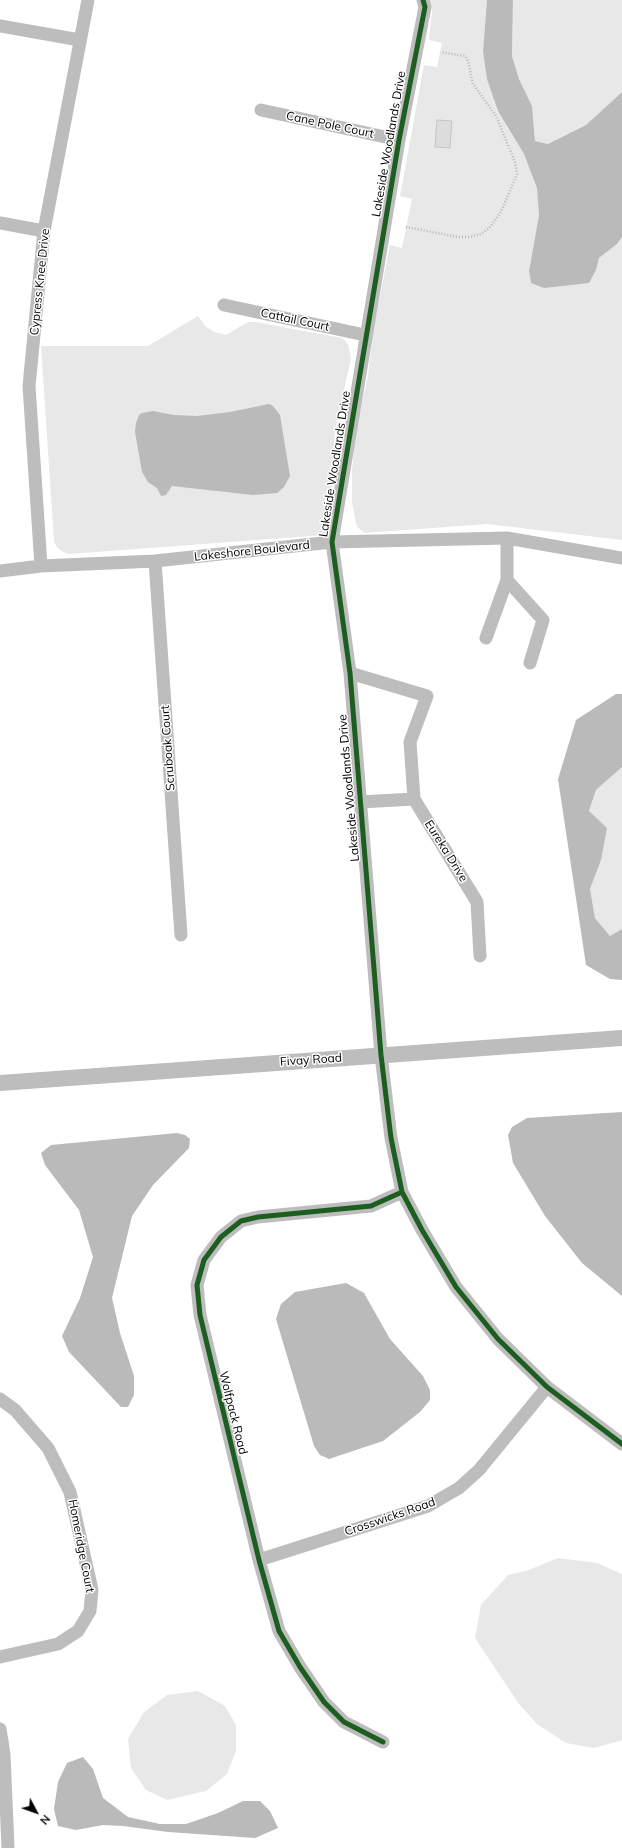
<!DOCTYPE html>
<html>
<head>
<meta charset="utf-8">
<style>
  body { margin:0 }
  #map { position:relative; width:622px; height:1848px; overflow:hidden; background:#fff; font-family:Mulish,sans-serif }
  canvas { display:block }
  .north { position:absolute; left:16px; top:1792px; width:40px; height:40px; -webkit-text-stroke:3px #fff; paint-order:stroke; rotate:131deg; font-size:11px; font-weight:700; line-height:16px; text-align:center; color:#000 }
  .north::after { content:''; display:block; margin:auto; width:14px; height:18px; background:#000; clip-path:polygon(50% 0,100% 100%,50% 72%,0 100%) }
</style>
</head>
<body>
<div id="map">
<canvas width="622" height="1848"></canvas>
<div class="north">N</div>
</div>
<script>
const g = document.querySelector('canvas').getContext('2d');
g.lineJoin = 'round';
function fillPath(path, color) {
  g.fillStyle = color;
  g.fill(path, 'evenodd');
}
function poly(rows) {
  const path = new Path2D();
  for (const r of rows) {
    path.moveTo(r[0], r[1]);
    for (let i = 2; i < r.length; i += 2) path.lineTo(r[i], r[i + 1]);
  }
  return path;
}
function strokePath(path, color, width, dash) {
  g.strokeStyle = color;
  g.lineWidth = width;
  g.lineCap = dash ? 'butt' : 'round';
  g.setLineDash(dash || []);
  g.stroke(path);
}
function drawText(font, color, halo, rows, align = 'center') {
  g.font = font + ' Mulish,sans-serif';
  g.lineWidth = 3;
  g.setLineDash([]);
  g.textBaseline = 'middle';
  g.strokeStyle = halo;
  g.fillStyle = color;
  for (const [text, x, y, turn = 0] of rows) {
    g.save();
    g.translate(x, y);
    g.rotate((+turn || 0) * Math.PI / 180);
    g.textAlign = isNaN(turn) ? turn : align;
    if (halo) g.strokeText(text, 0, 0);
    g.fillText(text, 0, 0);
    g.restore();
  }
}
fillPath(poly([
  [429,0,487,0,483,51,498,111,524,154,537,187,539,215,529,271,531,283,596,270,599,258,617,244,622,237,622,540,487,524,365,533,357,527,352,503,352,471,355,434,368,376,373,332,390,245,402,248,412,199,400,196,424,65,437,67,442,43,429,40,432,11],
  [513,0,622,0,622,92,586,125,548,144,535,141,532,106,519,79,512,56],
  [198,316,205,326,214,332,226,335,248,322,256,322,342,338,348,344,351,358,335,430,329,530,324,535,69,554,63,552,57,547,54,541,41,346,148,346],
  [622,767,622,929,610,936,595,918,590,889,601,860,589,812,596,790],
  [558,1558,597,1563,622,1574,622,1740,612,1743,594,1748,566,1743,537,1724,519,1704,475,1638,481,1605,508,1575,526,1571],
  [198,1691,225,1706,236,1725,236,1751,227,1774,206,1791,167,1800,146,1790,131,1768,128,1739,144,1712,167,1695]
]), '#e8e8e8');
fillPath(poly([
  [487,0,513,0,512,56,519,79,532,106,535,141,548,144,586,125,622,92,622,237,617,244,599,258,596,270,589,283,544,288,531,283,529,271,539,215,537,188,524,154,498,111,487,79,483,51],
  [269,404,273,406,280,415,290,476,284,487,277,493,253,495,172,486,166,495,161,496,157,488,148,482,142,472,135,432,136,423,139,415,142,413,153,411,174,415,197,416,230,412],
  [616,694,622,694,622,767,596,790,589,811,607,828,601,860,590,889,595,918,610,936,622,929,622,980,610,979,586,965,558,779,576,720],
  [622,1112,622,1296,582,1263,545,1216,513,1163,508,1135,512,1127,527,1118],
  [177,1133,185,1135,190,1139,189,1148,153,1185,132,1216,112,1298,120,1333,134,1376,134,1395,128,1407,121,1407,69,1352,62,1336,80,1298,93,1257,79,1210,45,1165,41,1153,51,1145],
  [346,1283,364,1293,390,1339,423,1376,430,1390,430,1400,420,1412,383,1441,329,1459,320,1455,314,1446,276,1319,281,1304,295,1292],
  [83,1757,93,1769,103,1798,128,1817,160,1824,186,1824,218,1813,243,1801,260,1801,270,1811,278,1828,255,1838,168,1832,123,1826,103,1825,76,1830,58,1826,54,1809,58,1782,67,1763]
]), '#bababa');
const building = poly([
  [437,120,452,121,450,148,435,147,437,120]
]);
fillPath(building, '#dcdcdc');
strokePath(building, '#c4c4c4', 1);
strokePath(poly([
  [406,227,458,237,470,237,481,234,490,227,501,212,517,174,515,162,496,116,473,84,468,61,465,56,441,52]
]), '#b8b8b8', 2.5, [1, 2]);
strokePath(poly([
  [423,0,425,7,399,140,332,542,350,673,381,1055,391,1138,402,1192,422,1230,456,1287,498,1339,547,1387,622,1444],
  [0,26,80,40],
  [261,110,399,140],
  [0,223,44,231],
  [224,305,365,335],
  [155,561,181,935],
  [41,566,29,386,44,231,88,0],
  [0,571,41,566,155,561,332,542,507,538,622,558],
  [507,580,543,620,530,663],
  [486,638,507,580,507,538],
  [350,673,427,696,410,742,414,799],
  [360,802,414,799,477,902,480,956],
  [0,1399,15,1410,48,1448,70,1492,92,1590,90,1611,78,1631,58,1644,0,1657],
  [259,1560,428,1506,459,1488,479,1470,547,1387],
  [0,1729,4,1754,8,1848],
  [383,1742,344,1722,324,1702,300,1667,279,1631,259,1560,200,1315,197,1285,204,1260,221,1237,241,1221,258,1217,371,1206,402,1192]
]), '#bdbdbd', 13);
strokePath(poly([
  [0,1083,622,1038]
]), '#bdbdbd', 16);
strokePath(poly([
  [423,0,425,7,399,140,332,542,350,673,381,1055,391,1138,402,1192,422,1230,456,1287,498,1339,547,1387,622,1444],
  [383,1742,344,1722,324,1702,300,1667,279,1631,259,1560,200,1315,197,1285,204,1260,221,1237,241,1221,258,1217,371,1206,402,1192]
]), '#1b5e20', 5);
drawText('12px', '#000', '#fff', [
  ["Cane Pole Court",330,125,12],
  ["Lakeside Woodlands Drive",389,144,-80],
  ["Cypress Knee Drive",40,282,-84],
  ["Cattail Court",295,320,12],
  ["Lakeside Woodlands Drive",335,464,-81],
  ["Lakeshore Boulevard",252,551,-6],
  ["Scruboak Court",168,748,-94],
  ["Lakeside Woodlands Drive",349,788,-95],
  ["Eureka Drive",446,851,58],
  ["Fivay Road",311,1060,-4],
  ["Wolfpack Road",233,1413,76],
  ["Crosswicks Road",390,1517,-19],
  ["Homeridge Court",81,1546,79]
]);
</script>
</body>
</html>
